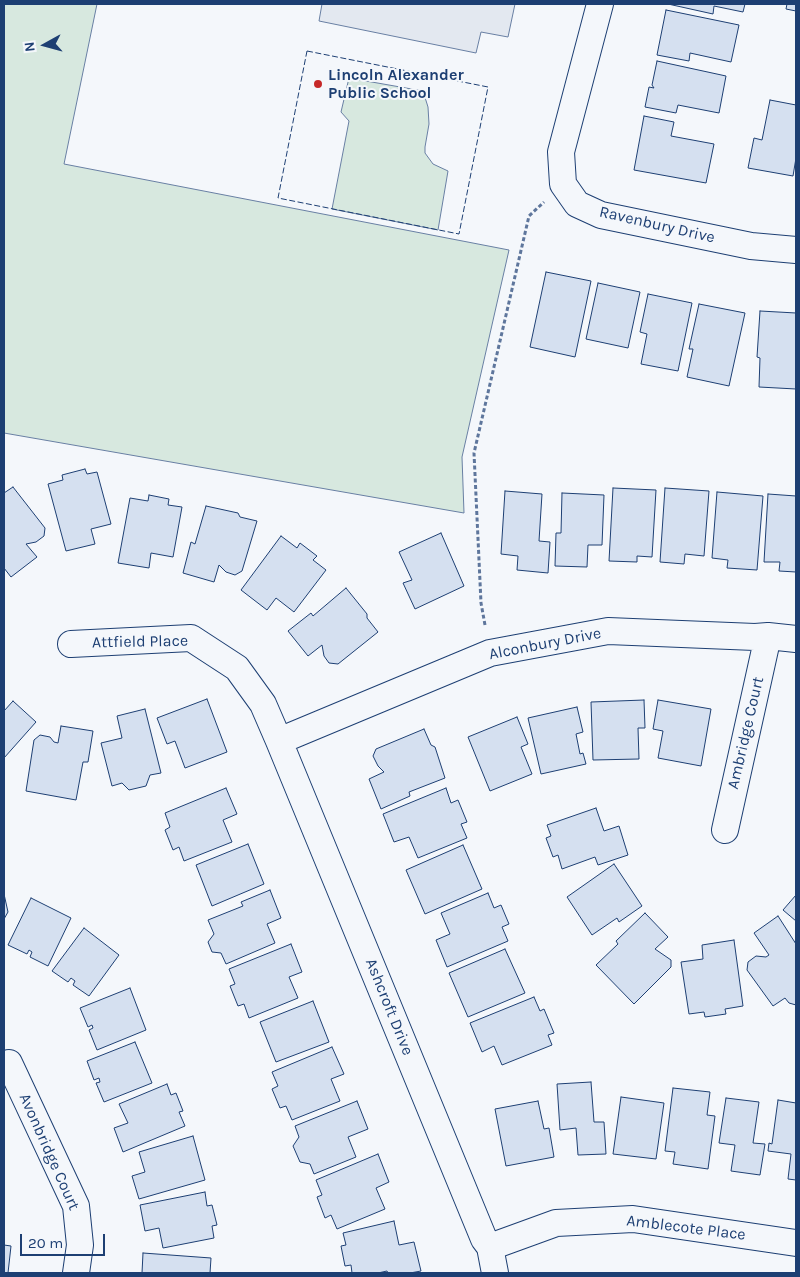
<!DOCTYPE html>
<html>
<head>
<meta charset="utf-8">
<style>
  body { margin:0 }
  #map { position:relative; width:800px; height:1277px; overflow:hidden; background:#f4f7fb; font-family:Karla,sans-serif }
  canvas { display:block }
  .frame { position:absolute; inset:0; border:5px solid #1d3f73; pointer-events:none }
  .north { position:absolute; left:20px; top:20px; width:50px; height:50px; -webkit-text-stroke:4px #f4f7fb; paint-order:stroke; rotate:263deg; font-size:14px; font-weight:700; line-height:20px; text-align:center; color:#1d3f73 }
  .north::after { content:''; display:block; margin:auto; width:18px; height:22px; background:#1d3f73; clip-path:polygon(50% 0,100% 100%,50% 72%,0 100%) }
  .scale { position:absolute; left:20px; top:1234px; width:85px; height:22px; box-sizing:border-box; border:2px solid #1d3f73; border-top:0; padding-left:6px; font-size:15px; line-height:18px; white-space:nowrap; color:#1d3f73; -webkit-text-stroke:4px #f4f7fb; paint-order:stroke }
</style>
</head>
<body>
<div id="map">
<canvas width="800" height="1277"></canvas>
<div class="frame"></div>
<div class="north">N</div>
<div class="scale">20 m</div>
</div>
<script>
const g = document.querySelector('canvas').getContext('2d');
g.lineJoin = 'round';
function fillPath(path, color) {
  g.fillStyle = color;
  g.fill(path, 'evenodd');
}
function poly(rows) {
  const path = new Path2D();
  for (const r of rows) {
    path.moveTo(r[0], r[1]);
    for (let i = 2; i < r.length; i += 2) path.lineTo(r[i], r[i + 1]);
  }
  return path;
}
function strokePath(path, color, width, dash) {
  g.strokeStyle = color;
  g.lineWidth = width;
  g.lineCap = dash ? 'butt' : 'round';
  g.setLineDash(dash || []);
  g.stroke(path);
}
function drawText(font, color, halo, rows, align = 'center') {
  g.font = font + ' Karla,sans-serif';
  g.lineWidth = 4;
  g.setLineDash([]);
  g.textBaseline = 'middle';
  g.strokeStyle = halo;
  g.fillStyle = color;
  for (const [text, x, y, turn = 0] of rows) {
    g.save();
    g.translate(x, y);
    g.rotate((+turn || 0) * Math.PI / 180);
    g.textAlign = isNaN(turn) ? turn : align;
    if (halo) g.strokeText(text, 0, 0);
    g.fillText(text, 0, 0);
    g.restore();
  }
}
const green = poly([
  [4,4,97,4,64,164,509,250,462,457,464,513,4,433,4,4],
  [349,78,423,91,428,107,429,124,425,147,425,153,433,164,448,171,438,230,332,209,349,121,341,112,349,78]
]);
fillPath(green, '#d7e8df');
strokePath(green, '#687fa3', 1);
const parking = poly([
  [322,4,515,4,508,37,481,32,476,53,319,21,322,4]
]);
fillPath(parking, '#e3e8f0');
strokePath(parking, '#687fa3', 1);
const building = poly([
  [668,4,745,4,743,12,714,6,713,14,668,4],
  [787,4,796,4,796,11,786,9,787,4],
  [666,10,739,25,731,62,690,53,689,61,657,55,666,10],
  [657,61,726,76,719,113,678,105,676,113,645,107,649,87,654,88,652,85,657,61],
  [770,100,796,105,796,158,793,176,748,168,754,138,762,140,770,100],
  [644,116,674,122,671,136,714,144,706,183,634,170,644,116],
  [546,272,591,281,575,357,530,347,546,272],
  [598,283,640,292,628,348,586,339,598,283],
  [648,294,692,303,678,371,641,364,647,334,640,332,648,294],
  [699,304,745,313,729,386,687,377,693,349,689,349,699,304],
  [760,311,796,313,796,389,759,387,760,358,757,357,760,311],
  [85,469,87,474,97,472,111,524,91,529,95,544,66,551,48,484,63,480,62,475,85,469],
  [13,487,45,528,44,536,36,542,26,544,37,557,11,577,4,568,4,493,13,487],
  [613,488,656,490,652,557,637,556,637,562,609,561,613,488],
  [665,488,709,491,704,556,685,554,684,564,660,562,665,488],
  [505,491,542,494,539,541,550,542,548,573,517,570,518,556,501,554,505,491],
  [717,492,763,496,757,570,727,568,728,560,712,558,717,492],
  [562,493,604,495,602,545,588,545,587,567,555,566,556,533,561,533,562,493],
  [768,494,796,496,796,572,779,571,780,562,764,562,768,494],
  [149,495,169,499,168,505,182,507,173,557,151,553,149,568,118,563,130,498,148,501,149,495],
  [206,506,238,513,240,517,257,521,242,571,235,575,226,572,219,565,214,582,183,573,191,542,195,544,206,506],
  [441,533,464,586,415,609,403,583,412,580,399,552,441,533],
  [281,536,297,548,300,543,317,556,313,560,326,570,294,612,276,598,267,610,241,590,281,536],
  [346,588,367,614,367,618,378,632,338,664,329,663,324,656,322,645,308,656,288,631,311,613,313,616,346,588],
  [207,699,227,752,185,768,175,741,167,744,157,718,207,699],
  [644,700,645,728,638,728,639,759,593,760,591,702,644,700],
  [658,700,711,709,701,766,658,758,663,731,653,729,658,700],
  [13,701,36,722,4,758,4,711,13,701],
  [577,707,583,732,576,734,580,754,583,753,586,764,541,774,528,718,577,707],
  [145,709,161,773,150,775,146,786,129,790,122,783,112,786,101,743,122,738,117,716,145,709],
  [517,717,528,744,521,747,532,774,490,791,468,737,517,717],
  [61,726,93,731,88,762,83,762,76,800,26,791,34,740,40,735,50,737,54,742,58,743,61,726],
  [424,729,431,745,435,747,445,778,409,792,410,796,381,809,369,779,384,772,378,766,373,756,376,749,424,729],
  [226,788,237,814,223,820,232,842,184,861,179,847,173,850,165,830,170,827,165,813,226,788],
  [446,788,451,803,458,800,467,822,461,824,467,838,418,858,409,837,394,842,383,814,446,788],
  [596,808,604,831,619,826,628,855,598,865,595,857,562,869,558,855,553,857,546,838,551,836,547,825,596,808],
  [248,844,264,884,212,906,196,865,248,844],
  [463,845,482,889,425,914,406,870,463,845],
  [614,864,642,906,619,922,617,918,592,935,567,897,614,864],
  [270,890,281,918,267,924,275,943,226,964,221,953,212,952,208,942,214,934,208,920,243,906,241,902,270,890],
  [488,893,494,908,501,905,509,924,502,927,508,941,447,967,436,940,450,934,441,913,488,893],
  [4,894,8,912,4,919,4,894],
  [796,895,796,921,783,910,796,895],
  [31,898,71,918,48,966,30,957,32,952,29,950,27,954,8,945,31,898],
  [645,913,668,937,655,949,671,960,671,967,634,1004,596,965,618,944,616,941,645,913],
  [778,916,796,944,796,1005,789,1003,785,998,773,1006,747,970,748,962,756,956,766,957,769,955,754,933,778,916],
  [84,928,119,955,89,996,73,985,75,981,71,978,68,982,52,971,84,928],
  [734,940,743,1006,725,1009,726,1014,705,1017,704,1012,689,1014,681,962,703,959,702,945,734,940],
  [291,944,302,972,289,977,298,998,249,1018,244,1004,238,1006,230,986,235,984,229,969,291,944],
  [505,949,525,993,468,1017,449,973,505,949],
  [130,988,146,1030,97,1050,89,1030,93,1028,92,1025,88,1027,80,1008,130,988],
  [534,997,540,1011,544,1009,554,1033,548,1035,552,1045,502,1065,494,1046,482,1052,470,1023,534,997],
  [313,1001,329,1042,276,1062,260,1022,313,1001],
  [135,1042,152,1083,104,1102,96,1083,100,1082,99,1078,94,1080,87,1061,135,1042],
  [332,1047,344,1074,331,1079,340,1101,292,1120,286,1106,280,1108,272,1089,278,1086,272,1072,332,1047],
  [591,1082,594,1122,604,1122,606,1154,578,1155,576,1128,560,1130,557,1084,591,1082],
  [167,1084,171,1095,176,1093,183,1111,179,1112,185,1126,123,1152,114,1128,128,1123,119,1104,167,1084],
  [673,1088,710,1092,707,1115,715,1116,708,1169,673,1164,675,1152,665,1151,673,1088],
  [621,1097,664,1103,656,1159,613,1154,621,1097],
  [726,1098,759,1102,753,1143,765,1144,760,1175,731,1171,735,1145,719,1143,726,1098],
  [778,1100,796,1103,796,1180,788,1179,791,1154,768,1151,769,1143,772,1144,778,1100],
  [357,1101,368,1129,348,1137,356,1157,314,1174,310,1164,300,1162,293,1146,299,1137,295,1126,357,1101],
  [538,1101,544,1129,549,1128,554,1157,506,1166,495,1109,538,1101],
  [193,1136,205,1180,139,1199,132,1176,145,1172,139,1152,193,1136],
  [378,1154,389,1182,376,1188,385,1209,337,1229,331,1215,325,1218,317,1197,322,1195,316,1180,378,1154],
  [205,1192,207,1206,212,1205,217,1225,212,1226,214,1238,163,1248,159,1228,145,1231,140,1205,205,1192],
  [394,1221,399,1245,414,1242,421,1271,410,1273,388,1273,387,1271,378,1273,352,1273,351,1265,345,1266,341,1246,346,1245,343,1233,394,1221],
  [4,1245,11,1246,8,1273,4,1273,4,1245],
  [143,1253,211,1258,210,1273,142,1273,143,1253]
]);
fillPath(building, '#d5e0f0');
strokePath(building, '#1d3f73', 1);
const minor = poly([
  [600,4,561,152,563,184,577,204,601,215,751,246,796,250],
  [71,644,191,638,237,668,263,704,279,741,484,1239,490,1247,495,1273],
  [279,741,490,653,608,631,755,637,768,636,796,639],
  [725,830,768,636],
  [9,1063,76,1206,80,1245,76,1273],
  [490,1247,556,1223,633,1219,796,1243]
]);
strokePath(minor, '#1d3f73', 28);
strokePath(poly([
  [485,625,481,603,474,453,529,216,544,202]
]), '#5e769c', 3, [4, 2.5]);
strokePath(minor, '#f4f7fb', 26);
strokePath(poly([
  [307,51,488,87,459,234,278,198,307,51]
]), '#1d3f73', 1, [6, 2.5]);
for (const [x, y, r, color] of [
  [318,84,5,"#c62828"]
]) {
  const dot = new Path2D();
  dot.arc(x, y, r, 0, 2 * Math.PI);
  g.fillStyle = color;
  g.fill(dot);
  strokePath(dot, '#f4f7fb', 2);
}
drawText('bold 16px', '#1d3f73', '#f4f7fb', [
  ["Lincoln Alexander",328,75],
  ["Public School",328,93]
], 'left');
drawText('16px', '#1d3f73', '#f4f7fb', [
  ["Ravenbury Drive",657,225,13],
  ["Attfield Place",140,642,-1],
  ["Alconbury Drive",545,644,-11],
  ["Ambridge Court",746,733,-77],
  ["Ashcroft Drive",389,1007,68],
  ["Avonbridge Court",49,1152,66],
  ["Amblecote Place",686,1228,7]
]);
</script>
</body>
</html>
